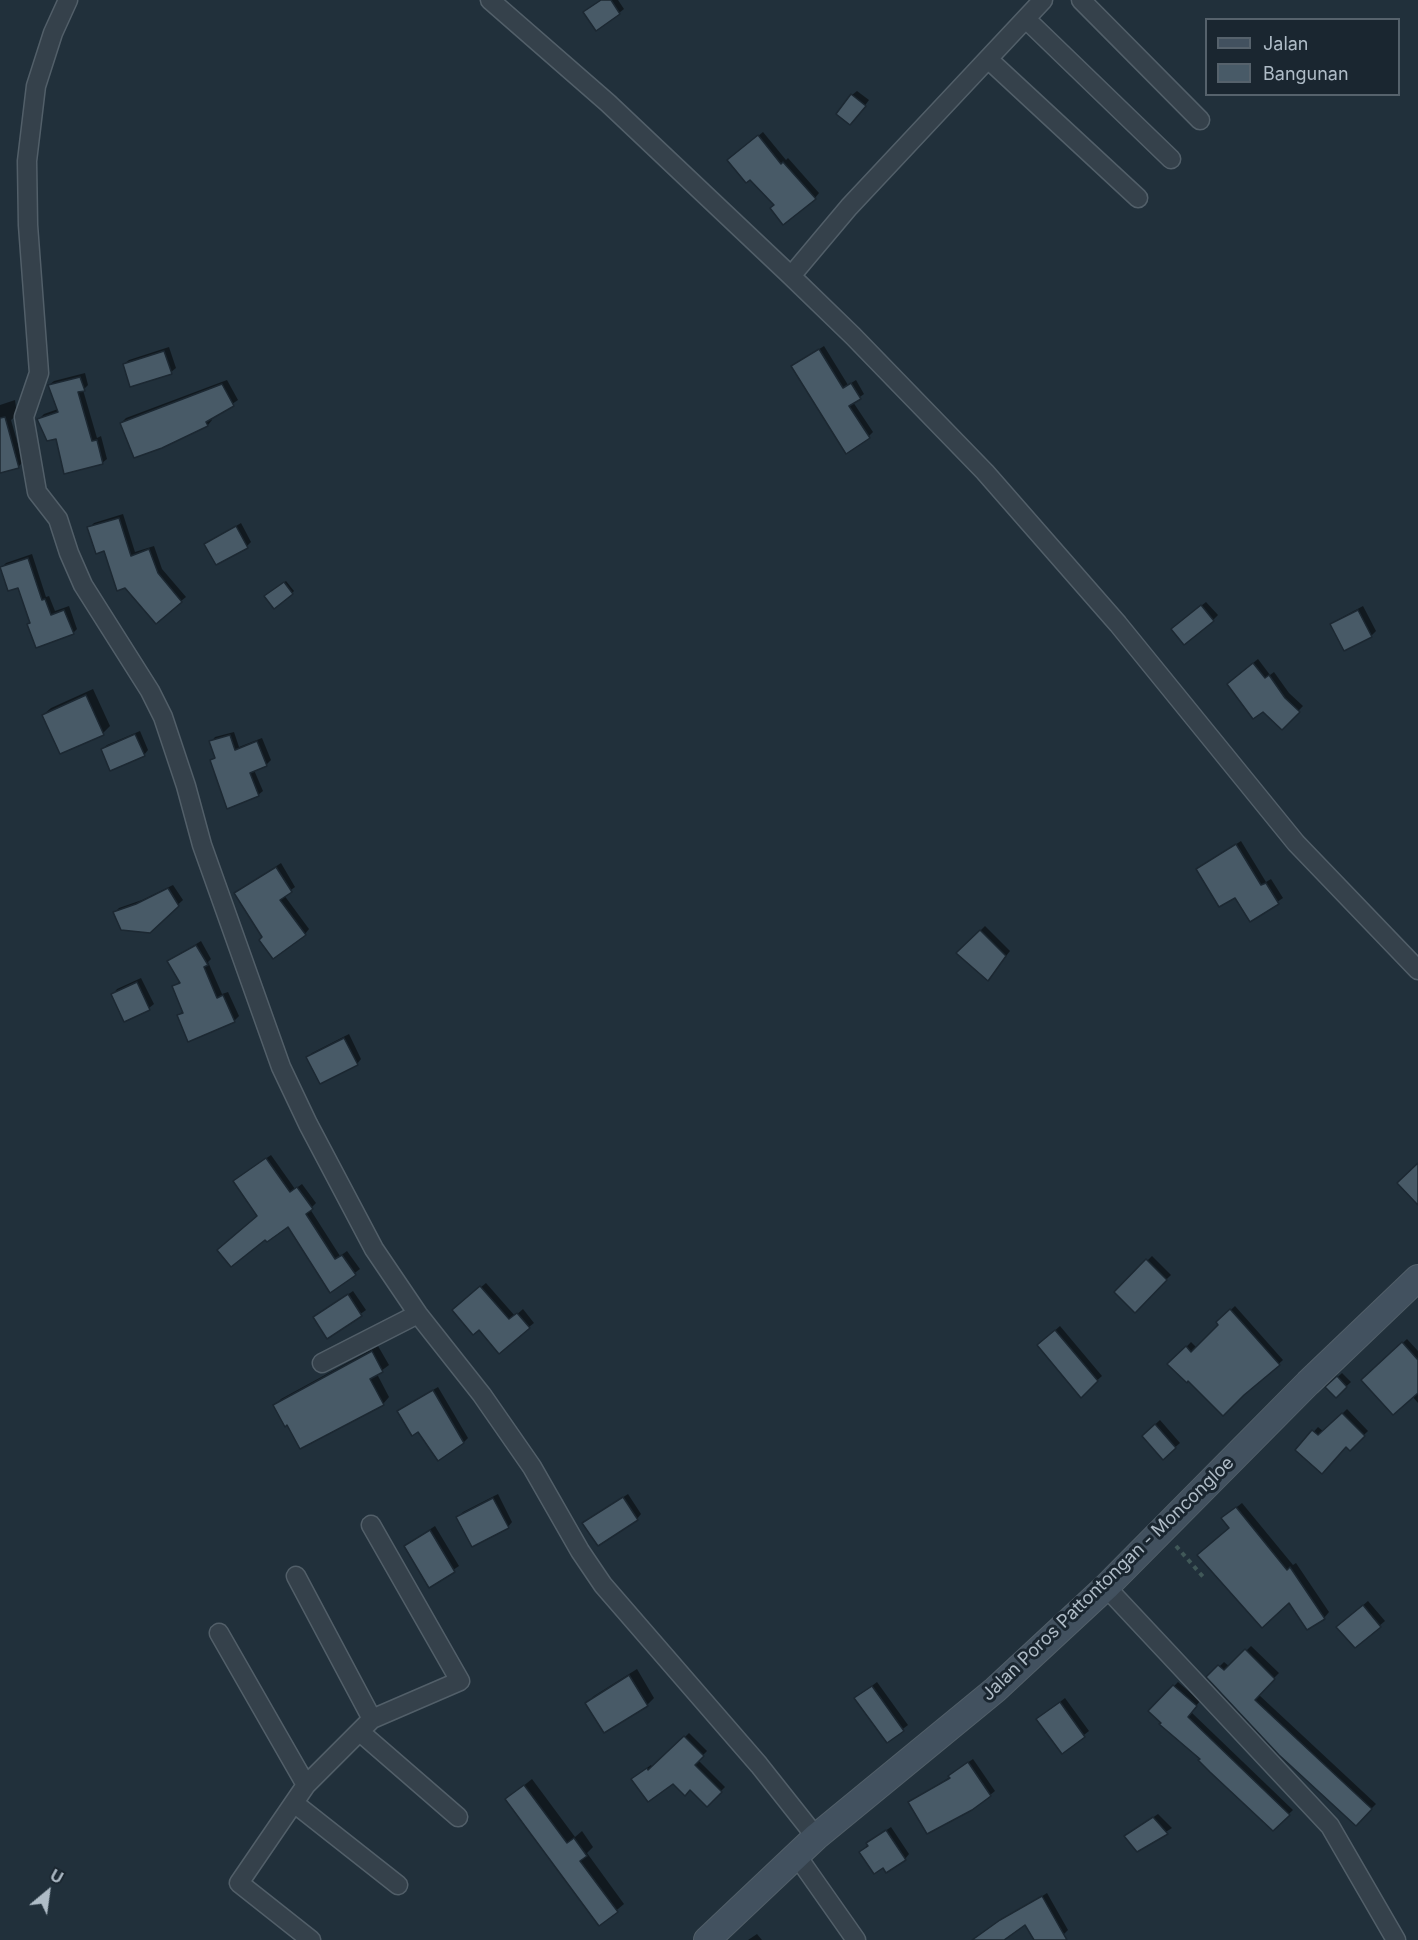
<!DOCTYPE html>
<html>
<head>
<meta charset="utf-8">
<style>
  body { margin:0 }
  #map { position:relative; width:1418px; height:1940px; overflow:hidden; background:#21303b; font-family:Inter,sans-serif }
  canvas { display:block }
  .legend { position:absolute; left:1205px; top:18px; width:195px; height:78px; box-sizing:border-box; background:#1a2630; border:2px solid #56626c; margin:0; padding:8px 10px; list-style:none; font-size:18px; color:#afbcc7 }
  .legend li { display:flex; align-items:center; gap:12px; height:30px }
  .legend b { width:30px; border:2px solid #56626c }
  .north { position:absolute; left:18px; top:1862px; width:60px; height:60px; -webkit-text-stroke:4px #1a2630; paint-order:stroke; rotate:29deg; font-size:16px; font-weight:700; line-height:24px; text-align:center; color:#afbcc7 }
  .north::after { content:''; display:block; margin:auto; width:21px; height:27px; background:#afbcc7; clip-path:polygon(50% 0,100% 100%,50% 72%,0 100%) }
</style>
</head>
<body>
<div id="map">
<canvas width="1418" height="1940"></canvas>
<ul class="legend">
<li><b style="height:8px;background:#42515f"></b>Jalan</li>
<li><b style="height:16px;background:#485a67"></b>Bangunan</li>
</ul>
<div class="north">U</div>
</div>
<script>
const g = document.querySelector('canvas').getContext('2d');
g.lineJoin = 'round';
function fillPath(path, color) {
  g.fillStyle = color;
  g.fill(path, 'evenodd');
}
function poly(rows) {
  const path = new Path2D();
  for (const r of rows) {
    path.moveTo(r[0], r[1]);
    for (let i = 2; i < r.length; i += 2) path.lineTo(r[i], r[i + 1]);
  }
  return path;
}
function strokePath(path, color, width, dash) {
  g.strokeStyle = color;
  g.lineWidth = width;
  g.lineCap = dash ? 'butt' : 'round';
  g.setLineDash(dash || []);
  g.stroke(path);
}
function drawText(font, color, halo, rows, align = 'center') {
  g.font = font + ' Inter,sans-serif';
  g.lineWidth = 6;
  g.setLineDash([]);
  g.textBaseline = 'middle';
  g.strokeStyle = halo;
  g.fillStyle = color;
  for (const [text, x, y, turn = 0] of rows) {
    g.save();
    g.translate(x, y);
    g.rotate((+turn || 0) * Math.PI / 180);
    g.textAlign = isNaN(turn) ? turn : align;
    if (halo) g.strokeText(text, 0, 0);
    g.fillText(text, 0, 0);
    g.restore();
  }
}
fillPath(poly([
  [601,0,618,0,624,9,619,13,585,12],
  [857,91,869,100,855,119,852,95],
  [763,132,786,160,788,158,819,193,815,198,734,156],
  [824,346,848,385,856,380,864,394,853,402,873,432,869,436,793,366],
  [169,347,176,368,171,372,131,385,124,364,129,360],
  [85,373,88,385,83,390,97,438,101,436,107,459,102,463,57,438,39,419,44,414,58,409,49,385,54,381],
  [227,380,238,400,211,418,212,420,208,425,161,446,121,423,126,418],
  [15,400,17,415,11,420,23,462,18,467,0,471,0,405],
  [123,514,135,552,154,546,162,569,186,597,181,601,105,550,89,528,94,523],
  [241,523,251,542,247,546,206,544],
  [32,554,46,597,49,596,55,611,69,606,77,629,73,633,28,624,31,621,19,586,2,567,6,563],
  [286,581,294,591,292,593,268,595],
  [1206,602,1218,615,1213,620,1178,624],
  [1363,606,1376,631,1371,636,1332,624,1337,620],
  [1258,659,1270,675,1274,672,1289,693,1303,706,1282,728,1233,679],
  [93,689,110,726,103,733,43,715,51,708],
  [140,731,148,750,144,755,102,749,107,745],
  [234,732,239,747,262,738,271,760,267,764,254,770,263,791,258,795,211,761,216,756,211,742,215,737],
  [1241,841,1266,882,1271,879,1283,898,1250,920,1236,896,1198,869],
  [281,863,295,887,284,895,309,929,305,934,264,937,236,893],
  [173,885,183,900,149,931,115,912,119,908,142,900],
  [985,926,1010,951,992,974,958,953],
  [201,941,211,959,208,962,222,994,228,992,239,1016,234,1021,178,1016,183,1011,174,987,180,981,169,961],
  [141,978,154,1004,149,1008,113,994,117,989],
  [349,1034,361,1059,357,1064,308,1057,312,1053],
  [271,1155,295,1189,302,1184,316,1203,310,1209,340,1256,347,1251,360,1269,331,1291,288,1225,259,1216,239,1177],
  [1152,1256,1171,1275,1135,1310,1116,1292],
  [486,1283,515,1316,523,1309,534,1323,529,1327,458,1306],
  [353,1291,366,1310,328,1337,315,1317],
  [1235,1306,1283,1360,1223,1414,1188,1379,1170,1364,1191,1342,1197,1348,1220,1325,1218,1322],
  [1060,1326,1102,1376,1081,1395,1043,1341],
  [1407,1339,1418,1351,1418,1403,1412,1396,1363,1380],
  [378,1346,389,1365,377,1374,389,1397,383,1404,288,1423,275,1406,281,1399],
  [1342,1373,1351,1382,1336,1396,1327,1387],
  [438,1387,468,1438,464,1442,404,1407],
  [1347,1409,1368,1431,1350,1448,1346,1445,1297,1450,1318,1427,1324,1432],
  [1160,1420,1180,1443,1163,1458,1148,1431],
  [498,1494,512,1522,508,1527,458,1517,463,1512],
  [628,1494,641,1514,637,1519,584,1523],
  [1242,1503,1293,1565,1296,1563,1329,1612,1324,1618,1231,1528,1229,1513],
  [435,1526,459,1566,429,1586,405,1546],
  [1368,1601,1385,1621,1355,1646,1343,1622],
  [1251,1646,1279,1673,1258,1694,1376,1804,1356,1824,1208,1678,1224,1662,1230,1667],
  [637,1669,654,1698,647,1705,587,1703,594,1696],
  [877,1682,908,1725,887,1741,861,1694],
  [1178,1682,1200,1701,1191,1712,1293,1810,1273,1829,1150,1711],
  [1065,1698,1089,1731,1062,1752,1043,1715],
  [689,1733,707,1751,698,1760,725,1787,707,1805,690,1788,674,1782,637,1775,651,1765,653,1768],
  [973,1759,995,1791,990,1795,910,1802,950,1777,954,1772],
  [532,1779,575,1837,582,1831,593,1847,587,1853,624,1904,600,1924,507,1799],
  [1158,1814,1172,1828,1138,1850,1126,1836],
  [891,1827,909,1854,905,1859,883,1866,861,1852,873,1839],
  [1047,1893,1068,1930,1064,1934,1054,1940,1036,1940,1026,1923,1001,1940,975,1939],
  [757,1934,762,1940,748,1940]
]), '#0007');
const building = poly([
  [601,0,611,0,620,14,596,31,583,12,601,0],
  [851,94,866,106,850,125,836,114,851,94],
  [758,135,781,164,783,162,816,199,783,225,770,208,774,205,750,180,746,183,727,160,758,135],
  [819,349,843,388,851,383,861,399,849,406,870,438,846,454,791,366,819,349],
  [164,351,172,374,130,387,123,364,164,351],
  [80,377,85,391,78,392,92,441,97,440,103,464,64,474,56,439,47,441,37,419,58,412,48,385,80,377],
  [222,384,234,406,206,422,208,426,162,448,134,458,120,423,222,384],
  [5,417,19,468,0,473,0,418,5,417],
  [119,518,131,556,149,549,158,573,182,602,156,624,125,588,117,591,104,551,96,554,87,527,119,518],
  [236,526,248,548,216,565,204,544,236,526],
  [28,558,42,600,45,599,51,615,64,610,74,634,36,648,27,624,30,623,18,588,8,591,0,567,28,558],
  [284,582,293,594,274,609,264,596,284,582],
  [1201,605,1214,621,1184,645,1171,629,1201,605],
  [1358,610,1372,637,1344,651,1330,624,1358,610],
  [1253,663,1265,678,1269,675,1285,698,1300,712,1282,730,1263,712,1253,719,1227,684,1253,663],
  [86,695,104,735,60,754,42,715,86,695],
  [135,734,145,756,110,771,101,749,135,734],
  [230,735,235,750,257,741,267,766,250,773,259,796,227,809,210,760,215,758,209,741,230,735],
  [1236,844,1261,885,1266,883,1279,904,1250,922,1235,898,1219,907,1196,869,1236,844],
  [276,867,292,892,280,900,306,935,273,959,259,940,262,937,234,893,276,867],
  [168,888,179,906,150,933,121,930,113,912,136,904,168,888],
  [980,930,1006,956,988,981,956,953,980,930],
  [196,945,208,965,204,967,217,998,223,995,235,1022,188,1042,177,1015,183,1013,172,986,180,983,167,961,196,945],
  [137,982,150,1010,124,1022,111,994,137,982],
  [344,1038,358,1065,320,1084,306,1057,344,1038],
  [266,1158,290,1192,297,1187,313,1209,306,1214,335,1259,342,1255,356,1275,330,1293,288,1227,267,1242,265,1240,231,1267,217,1250,257,1216,233,1181,266,1158],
  [1418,1163,1418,1205,1397,1183,1418,1163],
  [1146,1259,1167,1280,1135,1313,1114,1292,1146,1259],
  [480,1286,509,1319,517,1313,530,1328,499,1354,479,1330,473,1335,452,1310,480,1286],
  [348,1294,362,1316,327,1339,313,1317,348,1294],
  [1230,1309,1280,1365,1244,1395,1223,1416,1188,1381,1187,1383,1167,1364,1186,1346,1191,1352,1218,1325,1216,1322,1230,1309],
  [1055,1330,1098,1381,1081,1398,1037,1345,1055,1330],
  [1402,1342,1418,1360,1418,1393,1393,1415,1361,1380,1402,1342],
  [372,1351,383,1372,370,1379,384,1405,300,1449,287,1425,285,1427,273,1405,372,1351],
  [1337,1376,1347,1387,1336,1398,1325,1387,1337,1376],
  [433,1390,464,1443,438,1461,418,1432,412,1436,397,1411,433,1390],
  [1342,1413,1365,1436,1350,1451,1346,1447,1322,1474,1295,1450,1312,1430,1318,1435,1342,1413],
  [1155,1424,1176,1448,1163,1460,1142,1436,1155,1424],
  [623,1497,638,1520,598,1546,582,1523,623,1497],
  [493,1498,509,1528,472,1547,456,1517,493,1498],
  [1236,1507,1287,1570,1290,1567,1325,1619,1307,1630,1289,1603,1262,1628,1197,1555,1229,1528,1221,1518,1236,1507],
  [430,1530,455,1572,429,1588,404,1546,430,1530],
  [1363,1605,1381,1627,1355,1648,1336,1627,1363,1605],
  [1245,1649,1275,1679,1255,1700,1372,1809,1356,1826,1279,1755,1206,1677,1218,1665,1224,1670,1245,1649],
  [629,1675,648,1706,604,1733,585,1703,629,1675],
  [1173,1685,1197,1706,1188,1717,1290,1815,1273,1831,1210,1772,1198,1760,1200,1759,1159,1724,1161,1723,1148,1711,1173,1685],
  [872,1686,904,1731,887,1743,854,1698,872,1686],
  [1060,1702,1085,1737,1062,1754,1036,1719,1060,1702],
  [684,1736,704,1756,695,1765,722,1792,707,1807,690,1790,685,1796,673,1784,648,1802,631,1779,647,1768,648,1770,684,1736],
  [968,1762,991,1796,972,1810,927,1834,908,1802,950,1778,948,1776,968,1762],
  [524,1785,567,1843,574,1838,587,1856,580,1861,618,1912,599,1926,505,1799,524,1785],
  [1153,1817,1168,1834,1137,1852,1124,1836,1153,1817],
  [886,1830,906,1860,886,1873,883,1868,874,1874,859,1852,868,1846,866,1843,886,1830],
  [1042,1896,1067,1940,1034,1940,1025,1925,1004,1940,972,1940,1000,1920,1042,1896]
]);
fillPath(building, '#485a67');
strokePath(building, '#1c2832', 1.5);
const street = poly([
  [68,0,53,33,36,86,27,161,28,225,39,373,24,417,37,492,58,519,69,553,83,585,150,691,163,717,186,786,202,845,281,1067,308,1124,374,1249,418,1314,482,1395,532,1467,580,1551,603,1585,759,1765,816,1837],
  [490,0,608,103,791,276,853,336,985,472,1118,624,1296,843,1418,970],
  [1081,0,1200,120],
  [1026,19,1171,159],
  [988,59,1138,198],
  [791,276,849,207,1043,0],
  [322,1363,418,1314],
  [371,1525,460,1681,372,1719],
  [296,1576,372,1719,306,1785],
  [1106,1587,1330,1826,1396,1940],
  [219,1633,306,1785,239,1883,311,1940],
  [360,1732,458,1817],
  [294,1803,398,1885],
  [797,1856,856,1940]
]);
const secondary = poly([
  [707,1940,816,1837,995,1690,1106,1587,1308,1383,1418,1278]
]);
strokePath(street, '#525f69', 21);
strokePath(secondary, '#525f69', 28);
strokePath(poly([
  [1176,1546,1205,1579]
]), '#405858', 4, [4.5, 4.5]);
strokePath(street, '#35414b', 18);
strokePath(secondary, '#42515f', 26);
drawText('18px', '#afbcc7', '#1a2630', [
  ["Jalan Poros Pattontongan - Moncongloe",1108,1579,-44]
]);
</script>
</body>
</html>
